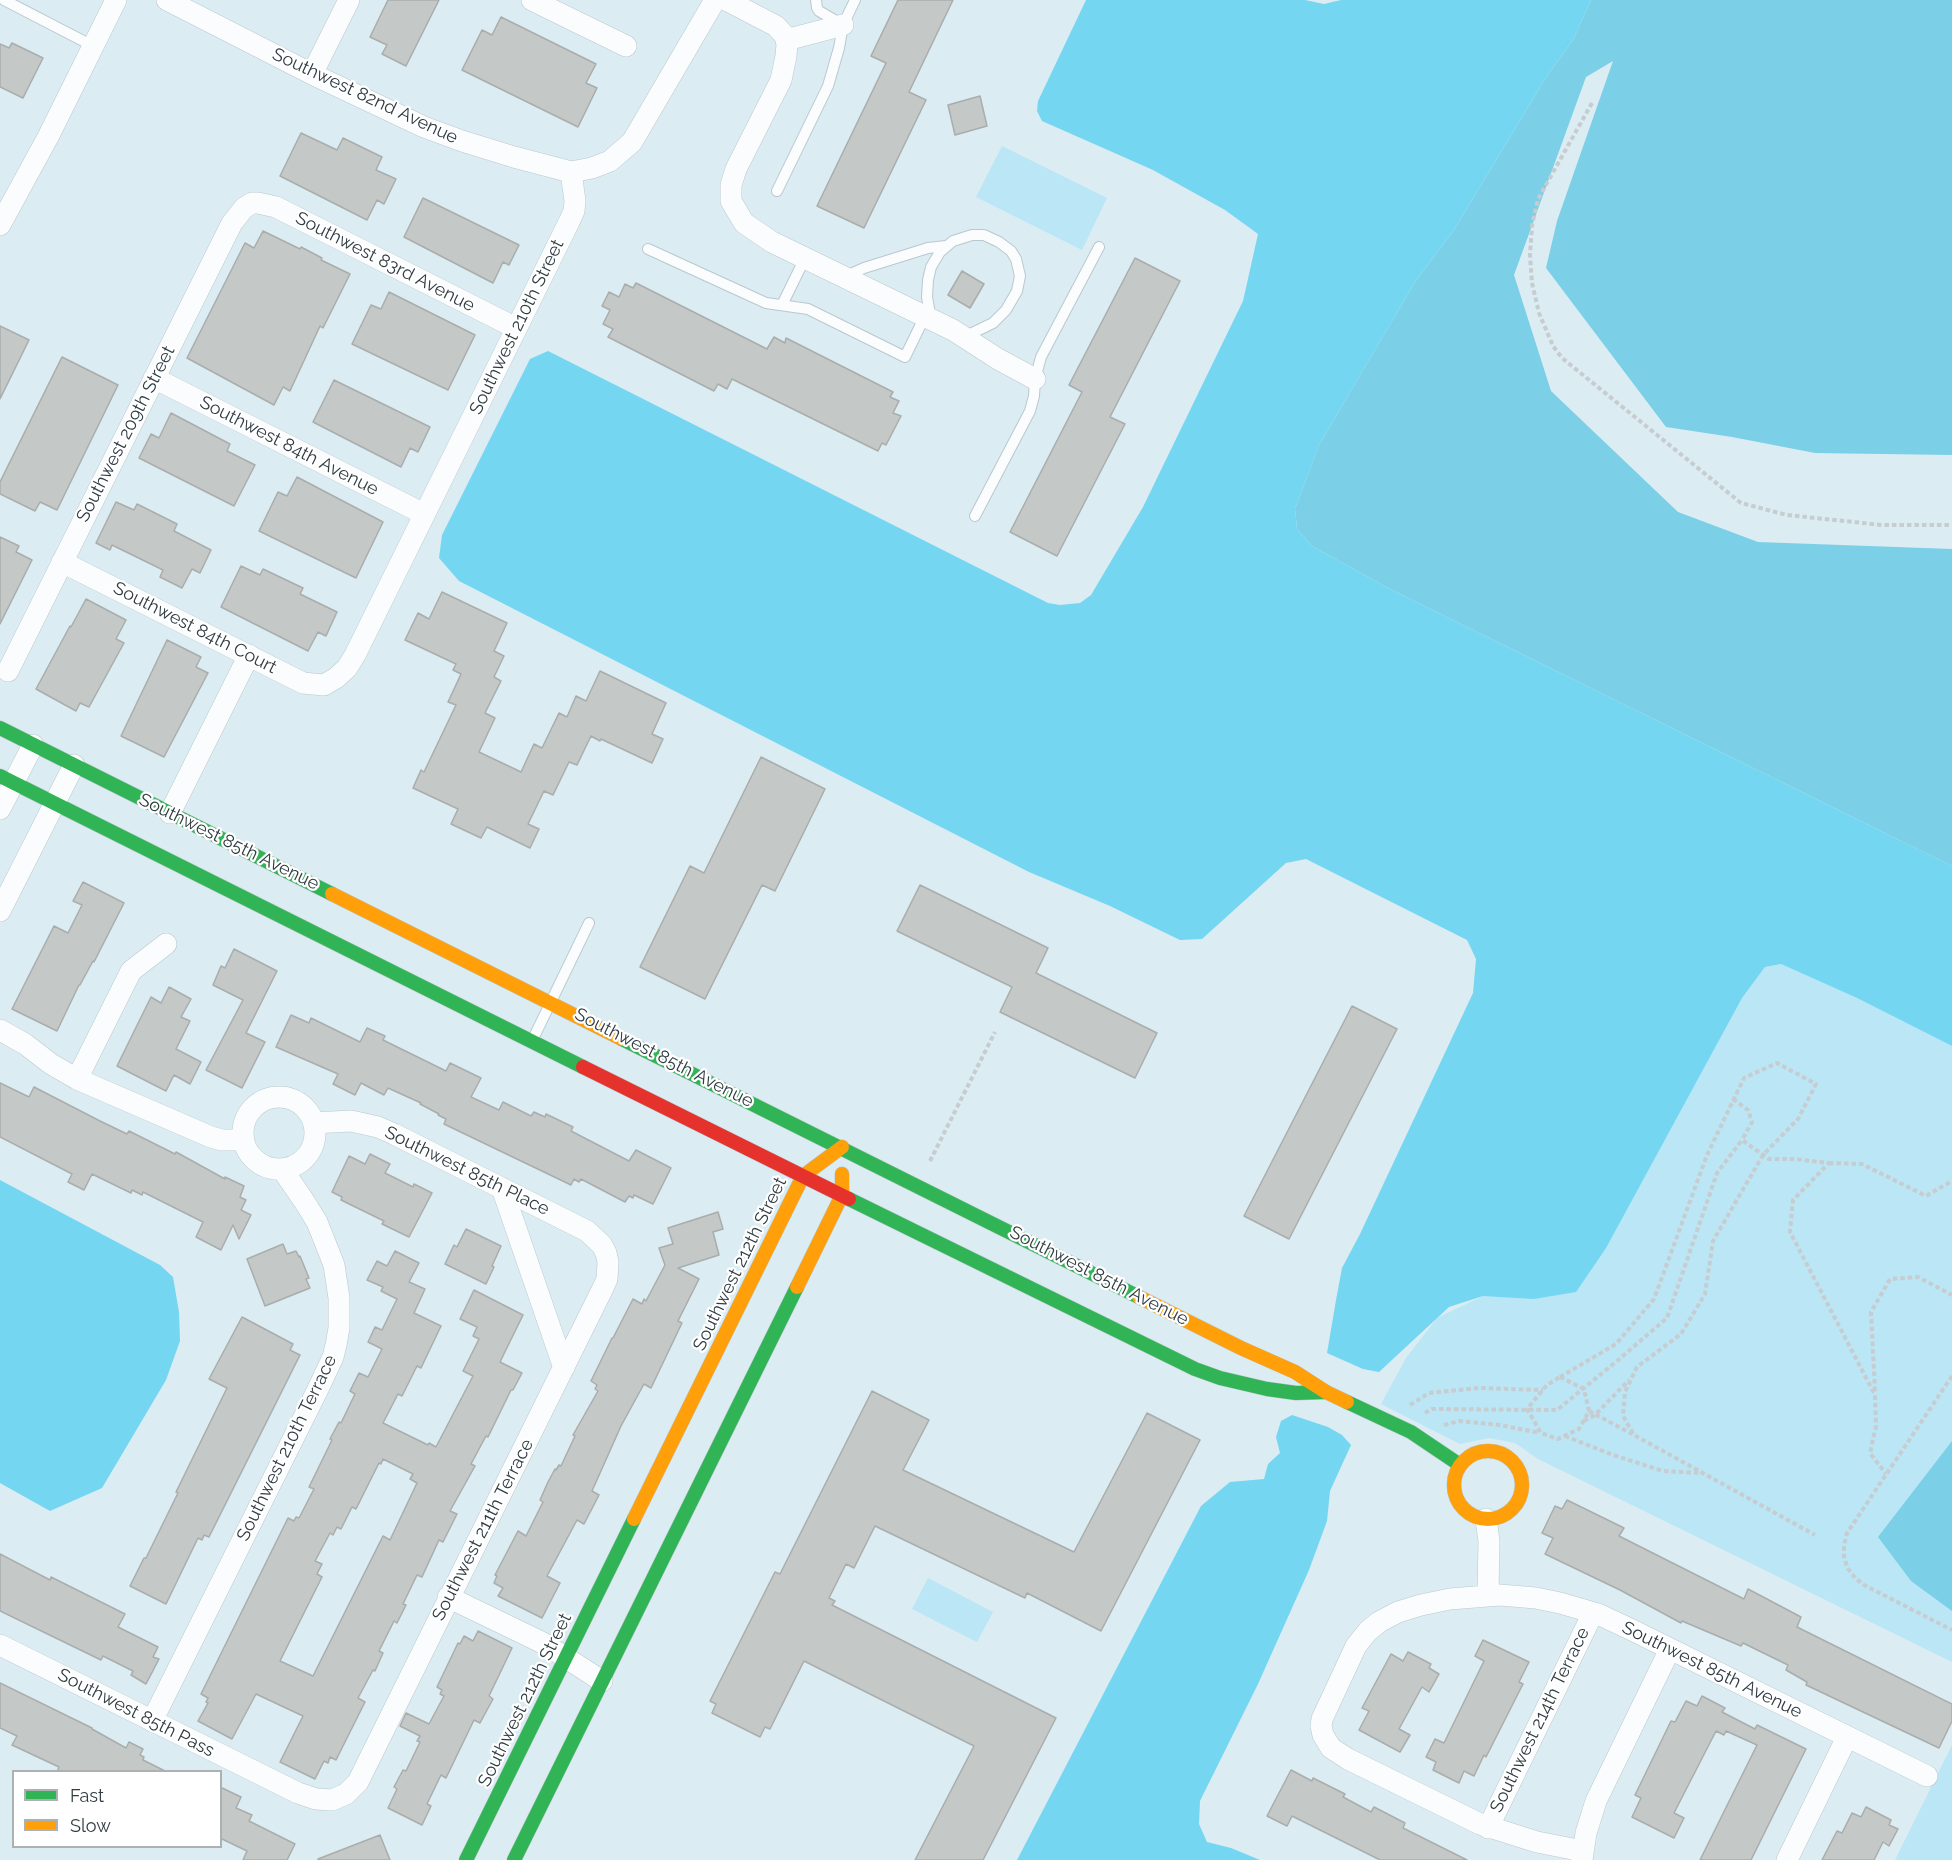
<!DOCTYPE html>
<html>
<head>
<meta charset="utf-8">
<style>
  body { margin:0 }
  #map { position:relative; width:1952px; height:1860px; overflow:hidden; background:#dbecf3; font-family:Raleway,sans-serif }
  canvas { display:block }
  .legend { position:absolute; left:12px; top:1770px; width:210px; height:78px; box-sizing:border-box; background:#fff; border:2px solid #acb1b3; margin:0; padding:8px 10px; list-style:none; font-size:18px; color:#2f3c41 }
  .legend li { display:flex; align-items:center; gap:12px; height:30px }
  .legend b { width:30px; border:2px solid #acb1b3 }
</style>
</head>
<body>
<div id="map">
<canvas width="1952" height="1860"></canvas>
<ul class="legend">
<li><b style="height:8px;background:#30b455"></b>Fast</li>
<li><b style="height:8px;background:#ff9f0a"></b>Slow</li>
</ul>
</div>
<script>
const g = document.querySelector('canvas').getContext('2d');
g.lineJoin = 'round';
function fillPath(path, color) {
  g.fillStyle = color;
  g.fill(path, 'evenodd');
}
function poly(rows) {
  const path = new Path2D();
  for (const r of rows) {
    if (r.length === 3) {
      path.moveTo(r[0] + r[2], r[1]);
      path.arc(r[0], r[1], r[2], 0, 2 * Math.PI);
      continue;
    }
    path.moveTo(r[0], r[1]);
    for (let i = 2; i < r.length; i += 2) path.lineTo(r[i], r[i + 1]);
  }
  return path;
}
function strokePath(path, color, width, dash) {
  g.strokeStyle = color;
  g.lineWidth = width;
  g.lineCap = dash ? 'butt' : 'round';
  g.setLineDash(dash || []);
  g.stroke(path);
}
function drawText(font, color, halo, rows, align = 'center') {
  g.font = font + ' Raleway,sans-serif';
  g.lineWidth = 4.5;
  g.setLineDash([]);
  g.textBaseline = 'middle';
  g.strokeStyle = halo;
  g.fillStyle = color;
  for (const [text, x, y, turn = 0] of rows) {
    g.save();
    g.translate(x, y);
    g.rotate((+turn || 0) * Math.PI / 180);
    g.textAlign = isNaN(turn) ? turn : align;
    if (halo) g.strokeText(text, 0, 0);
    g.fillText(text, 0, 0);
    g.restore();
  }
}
fillPath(poly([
  [1002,146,1107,198,1082,250,976,197],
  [1781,964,1857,998,1952,1046,1952,1662,1538,1459,1515,1443,1489,1438,1460,1444,1381,1404,1406,1358,1437,1318,1483,1296,1742,998,1765,967],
  [928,1578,993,1612,977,1642,912,1609],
  [1952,1745,1952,1860,1895,1860]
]), '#bbe6f5');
fillPath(poly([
  [1591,0,1952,0,1952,455,1815,453,1732,437,1666,427,1546,268,1557,221,1613,61,1586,77,1514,275,1551,391,1678,512,1758,542,1952,549,1952,866,1388,588,1312,546,1297,529,1295,509,1319,445,1415,282,1454,230,1545,79,1573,40],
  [1952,1441,1952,1611,1911,1581,1878,1537]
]), '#7bcfe7');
fillPath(poly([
  [1086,0,1305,0,1324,4,1341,0,1591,0,1573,40,1545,79,1454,230,1415,282,1319,445,1295,509,1297,529,1312,546,1388,588,1952,866,1952,1046,1857,998,1781,964,1765,967,1742,998,1606,1248,1576,1292,1534,1299,1483,1296,1449,1307,1379,1372,1363,1369,1327,1353,1336,1300,1342,1268,1360,1234,1473,993,1476,959,1467,940,1306,859,1286,863,1202,939,1180,940,1110,906,1029,872,459,581,439,558,442,535,530,359,548,351,1048,603,1060,605,1080,603,1091,595,1143,507,1243,301,1258,234,1225,210,1153,170,1042,121,1037,111,1038,101],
  [0,1180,160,1265,173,1277,179,1312,180,1341,166,1380,102,1488,50,1511,0,1483],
  [1292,1415,1328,1427,1342,1435,1351,1445,1330,1491,1327,1521,1309,1570,1258,1684,1200,1801,1199,1824,1207,1842,1231,1848,1260,1860,1017,1860,1201,1506,1230,1482,1264,1479,1268,1464,1280,1453,1276,1437,1281,1421]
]), '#75d6f2');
const building = poly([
  [388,0,439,0,406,66,382,54,387,45,370,37,388,0],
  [898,0,953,0,909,92,926,100,864,228,817,206,886,63,871,56,898,0],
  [501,17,596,64,586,83,597,88,578,127,462,70,482,30,492,35,501,17],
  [12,43,43,58,23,98,0,87,0,44,9,48,12,43],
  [980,96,987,126,955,135,948,105,980,96],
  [301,133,337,150,343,138,382,157,376,170,396,179,384,204,377,200,367,220,280,176,301,133],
  [423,198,519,245,509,265,503,262,493,283,404,237,423,198],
  [263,231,300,249,301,247,322,258,321,260,350,274,323,328,320,326,290,391,283,387,274,405,187,358,245,243,254,248,263,231],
  [1135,258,1180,281,1110,417,1125,424,1057,556,1010,532,1082,392,1069,385,1135,258],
  [962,271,984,284,970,308,948,295,962,271],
  [636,283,767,349,774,337,785,343,786,338,893,392,890,397,899,401,893,413,901,416,886,445,882,443,878,451,732,379,727,389,718,384,714,391,608,337,613,329,603,324,610,310,602,306,609,292,619,297,625,284,633,288,636,283],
  [389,292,475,335,448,390,352,344,371,305,381,309,389,292],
  [0,326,29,340,0,399,0,326],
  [62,357,118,385,57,510,40,502,35,511,0,494,0,482,62,357],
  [334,380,430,427,418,452,410,448,401,467,313,422,334,380],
  [171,413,230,444,227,451,255,465,234,506,139,458,151,434,159,438,171,413],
  [297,477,383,522,356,578,259,531,278,492,287,496,297,477],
  [116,502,134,510,137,504,177,524,174,531,211,550,200,573,192,569,182,588,160,577,163,570,112,545,110,550,96,543,116,502],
  [0,537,19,546,16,552,32,560,0,624,0,537],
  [241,566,260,575,263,569,303,588,300,594,337,612,326,636,318,632,308,651,221,607,241,566],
  [442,592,507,623,494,651,504,656,494,677,501,681,485,713,495,718,479,752,521,772,534,744,542,748,559,713,567,717,576,696,586,701,600,671,666,703,652,734,663,739,652,763,601,739,600,741,591,736,577,765,569,762,553,795,544,791,528,824,539,829,530,848,487,827,481,838,451,824,458,809,413,788,421,770,424,772,456,705,448,702,461,674,453,670,456,664,405,640,418,613,429,619,442,592],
  [86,599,126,620,116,639,124,643,89,707,80,703,76,711,36,689,70,626,71,627,86,599],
  [167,640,201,657,196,667,208,673,164,757,121,736,167,640],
  [761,757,825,789,775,891,762,885,705,999,640,967,690,866,704,873,761,757],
  [83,882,124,903,94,962,93,961,80,985,79,985,57,1031,12,1009,54,926,68,933,82,905,73,901,83,882],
  [920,885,1048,948,1036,973,1157,1033,1135,1078,1000,1012,1012,987,897,931,920,885],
  [234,949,277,971,246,1033,265,1042,242,1088,206,1070,243,1000,213,985,221,966,225,968,234,949],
  [169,987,191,999,181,1017,190,1021,176,1049,201,1062,190,1084,174,1075,166,1091,117,1066,151,997,161,1003,169,987],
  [1352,1006,1397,1029,1289,1239,1244,1216,1352,1006],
  [291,1015,309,1023,311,1018,360,1042,367,1028,385,1036,383,1040,446,1071,450,1063,481,1078,471,1097,499,1110,503,1102,531,1116,534,1112,545,1117,546,1114,573,1127,571,1131,629,1161,636,1150,671,1168,653,1204,634,1195,633,1198,629,1196,625,1202,581,1179,579,1182,574,1179,571,1185,444,1124,446,1119,438,1115,439,1114,420,1104,421,1103,388,1088,384,1095,361,1083,355,1095,333,1084,338,1074,276,1047,291,1015],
  [0,1083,29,1097,34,1087,100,1121,127,1134,129,1131,175,1154,176,1152,225,1179,225,1177,244,1186,240,1197,246,1200,241,1210,251,1215,239,1239,233,1225,221,1250,196,1237,203,1222,143,1192,142,1195,132,1190,131,1193,92,1174,84,1190,68,1182,72,1174,0,1137,0,1083],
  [370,1154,390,1164,385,1173,413,1187,414,1184,432,1193,409,1237,382,1224,384,1221,341,1200,342,1197,332,1192,349,1156,365,1164,370,1154],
  [718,1212,723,1229,713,1232,719,1255,678,1268,699,1279,678,1321,682,1323,651,1388,644,1384,621,1426,592,1491,599,1495,584,1524,577,1520,547,1576,560,1583,542,1618,498,1596,503,1588,494,1583,497,1576,495,1575,518,1531,526,1536,543,1502,540,1500,548,1482,555,1469,556,1470,559,1465,561,1466,575,1436,573,1435,598,1391,595,1389,597,1385,591,1381,612,1338,613,1338,633,1299,642,1304,644,1299,646,1301,665,1265,659,1248,673,1244,668,1228,718,1212],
  [466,1229,501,1246,492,1266,494,1267,486,1284,445,1264,454,1245,457,1247,466,1229],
  [283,1244,287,1254,296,1251,299,1257,300,1256,309,1278,306,1279,310,1288,265,1306,247,1259,283,1244],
  [395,1251,419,1263,409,1282,425,1289,414,1313,441,1326,421,1368,417,1366,402,1396,398,1394,383,1423,428,1445,429,1443,436,1447,473,1376,463,1371,479,1339,473,1336,477,1327,460,1319,474,1290,523,1315,500,1362,522,1373,513,1390,511,1390,488,1437,486,1436,471,1464,475,1466,450,1511,457,1514,443,1542,439,1540,422,1577,417,1575,403,1604,406,1605,397,1623,394,1621,379,1651,383,1653,375,1671,373,1670,358,1698,365,1702,336,1760,330,1757,328,1763,324,1761,315,1779,280,1762,303,1716,256,1694,232,1739,198,1721,208,1703,206,1702,208,1698,201,1694,288,1518,294,1521,296,1517,299,1518,314,1489,309,1487,332,1440,330,1439,339,1422,341,1423,355,1394,350,1391,359,1373,368,1377,382,1349,368,1342,375,1327,382,1330,397,1299,381,1291,383,1287,367,1280,377,1261,387,1266,395,1251],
  [383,1459,413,1474,410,1479,417,1483,390,1540,383,1536,313,1676,280,1661,322,1577,317,1574,322,1564,315,1561,330,1533,333,1535,337,1527,341,1529,352,1507,356,1509,379,1463,381,1464,383,1459],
  [242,1317,293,1344,290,1350,300,1355,209,1537,204,1535,202,1540,198,1538,166,1604,130,1586,144,1558,146,1558,178,1493,176,1492,227,1388,209,1379,242,1317],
  [872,1391,929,1420,903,1470,1074,1552,1147,1413,1200,1440,1101,1631,1027,1593,1025,1598,875,1526,854,1568,846,1564,829,1598,835,1601,832,1605,1056,1718,983,1860,915,1860,974,1746,804,1661,770,1729,765,1727,760,1737,712,1713,716,1704,710,1701,775,1572,780,1574,872,1391],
  [1567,1500,1624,1528,1619,1536,1744,1599,1748,1589,1801,1617,1797,1627,1952,1704,1952,1721,1939,1748,1806,1685,1807,1682,1786,1670,1788,1665,1743,1643,1741,1646,1682,1621,1681,1623,1620,1590,1545,1554,1553,1538,1542,1533,1555,1506,1562,1509,1567,1500],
  [0,1554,50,1580,51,1577,125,1614,118,1627,158,1647,153,1657,159,1659,146,1684,131,1675,133,1671,103,1656,101,1660,0,1611,0,1554],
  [478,1631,512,1648,489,1696,493,1699,480,1723,474,1720,446,1778,441,1775,427,1804,431,1806,422,1825,388,1808,397,1789,394,1787,403,1770,406,1771,420,1742,417,1741,420,1736,400,1726,406,1713,429,1724,444,1696,440,1694,442,1690,437,1687,458,1643,460,1644,464,1636,473,1641,478,1631],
  [1483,1640,1529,1662,1519,1682,1523,1684,1486,1757,1484,1755,1474,1776,1464,1771,1459,1783,1433,1770,1436,1762,1426,1757,1435,1739,1444,1743,1484,1661,1475,1656,1483,1640],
  [1408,1652,1431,1664,1429,1668,1439,1674,1429,1692,1422,1687,1399,1729,1410,1735,1400,1752,1359,1730,1369,1711,1362,1708,1391,1654,1403,1661,1408,1652],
  [0,1683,92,1728,92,1729,126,1748,129,1742,143,1749,140,1755,144,1757,143,1760,167,1772,57,1772,59,1767,12,1745,17,1736,0,1728,0,1683],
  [1702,1696,1725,1708,1722,1712,1755,1729,1757,1725,1806,1749,1751,1860,1700,1860,1757,1745,1726,1731,1724,1735,1716,1731,1674,1813,1684,1818,1674,1838,1632,1817,1641,1798,1635,1795,1671,1721,1675,1722,1686,1701,1697,1706,1702,1696],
  [1291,1770,1312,1781,1313,1778,1345,1794,1343,1797,1371,1812,1374,1807,1405,1823,1403,1828,1467,1860,1380,1860,1292,1816,1287,1826,1267,1816,1291,1770],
  [220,1787,241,1797,236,1808,252,1815,249,1821,295,1844,287,1860,243,1860,247,1851,220,1838,220,1787],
  [1866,1807,1891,1820,1889,1825,1898,1829,1889,1846,1883,1842,1874,1860,1822,1860,1837,1831,1842,1833,1852,1813,1861,1817,1866,1807],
  [380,1835,390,1860,318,1860,318,1859,380,1835]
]);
fillPath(building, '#c4c8c6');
strokePath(building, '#a9adac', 1.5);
const lane = poly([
  [4,0,93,46],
  [816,0,817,8,819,11,843,25,855,0],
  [777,191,828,86,839,48,843,25],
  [648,249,766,303,808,309,905,357,925,316],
  [844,277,864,268,928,248,946,246],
  [782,305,805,258],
  [931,319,927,297,928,280,931,267,940,252,953,241,972,235,984,235,999,242,1011,251,1016,259,1020,276,1017,291,1006,310,993,323,964,337],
  [975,516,1030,411,1034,396,1035,379,1041,357,1099,247],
  [533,1039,589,923]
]);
const street = poly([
  [167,0,312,74,424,127,462,141,514,157,571,172,592,168,610,161,632,142,715,0],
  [532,0,626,46],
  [726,0,776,26,785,36,787,44,786,56,781,80,736,169,731,185,731,201,744,223,772,242,953,330,998,359,1035,379],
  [786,40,843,25],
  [312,74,349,0],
  [0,225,48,137,116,0],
  [154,378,424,514],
  [62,562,303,683,324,685,336,678,347,668,355,655,569,222,574,211,575,201,571,172],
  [8,671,232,223,244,208,252,203,258,203,276,207,516,328],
  [0,809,33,745],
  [170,813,249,655],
  [0,911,74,765],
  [0,1030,25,1044,51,1064,77,1079,211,1137,222,1140,243,1140],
  [77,1079,131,971,166,944],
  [279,1133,36],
  [502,1188,564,1368],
  [1486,1519,1489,1541,1488,1595],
  [448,1597,543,1643,602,1681],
  [0,1645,298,1793,316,1799,332,1800,346,1794,358,1782,603,1288,607,1279,608,1262,606,1253,602,1245,587,1231,394,1134,378,1127,351,1121,314,1123],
  [152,1721,318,1389,333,1357,336,1345,339,1328,339,1298,334,1265,317,1222,304,1201,282,1169],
  [1488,1828,1593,1613],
  [1583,1851,1537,1842,1480,1824,1348,1759,1331,1748,1323,1735,1321,1726,1322,1719,1356,1646,1368,1631,1379,1622,1398,1612,1421,1605,1450,1599,1500,1595,1536,1598,1560,1603,1598,1614,1632,1630,1927,1776],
  [1582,1860,1586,1833,1596,1801,1670,1649],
  [1787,1860,1847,1737]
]);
const fast = poly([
  [0,728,332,894],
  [0,776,583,1067],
  [622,1039,1139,1297],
  [849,1199,1195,1369,1220,1378,1267,1389,1296,1393,1326,1392],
  [1347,1402,1411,1432,1460,1465],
  [466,1860,634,1519],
  [514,1860,797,1287]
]);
const slow = poly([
  [332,894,622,1039],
  [797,1287,842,1195,842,1174],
  [1139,1297,1241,1348,1295,1372,1326,1392,1347,1402],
  [1488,1485,34],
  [634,1519,803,1176,842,1147]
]);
const jam = poly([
  [583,1067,849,1199]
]);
strokePath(lane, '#bac8cd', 12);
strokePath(street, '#bac8cd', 22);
strokePath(fast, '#bac8cd', 15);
strokePath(slow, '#bac8cd', 15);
strokePath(jam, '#bac8cd', 15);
strokePath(poly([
  [1592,103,1538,199,1532,225,1530,255,1532,283,1539,313,1553,346,1562,358,1741,503,1787,515,1882,525,1952,525],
  [1733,1099,1748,1110,1752,1122,1742,1140],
  [930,1161,995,1032],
  [1829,1163,1862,1164,1926,1196,1952,1181],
  [1952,1376,1847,1533,1844,1545,1844,1556,1847,1567,1855,1578,1864,1585,1952,1630],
  [1560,1377,1616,1344,1654,1299,1707,1155,1744,1078,1777,1063,1816,1084,1798,1119,1763,1155,1713,1241,1705,1294,1681,1334,1637,1367,1625,1392,1623,1416,1634,1435,1815,1535],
  [1560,1377,1584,1389,1589,1411,1579,1429,1558,1439,1541,1433,1527,1409,1547,1385,1560,1377],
  [1875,1391,1871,1312,1890,1279,1918,1277,1952,1295],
  [1410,1405,1429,1393,1479,1388,1543,1390],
  [1589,1411,1634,1435],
  [1425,1413,1432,1409,1557,1410,1617,1361,1667,1318,1717,1173,1742,1140,1769,1159,1794,1159,1829,1163,1793,1200,1790,1232,1875,1395,1876,1426,1870,1453,1886,1474],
  [1584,1421,1595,1415,1629,1380],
  [1444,1425,1459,1421,1500,1425,1540,1433],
  [1565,1436,1613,1455,1663,1471,1702,1473]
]), '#c6cccf', 4, [4.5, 3]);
strokePath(lane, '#fafcfd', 10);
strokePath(street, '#fafcfd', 21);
strokePath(fast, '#30b455', 14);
strokePath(slow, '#ff9f0a', 14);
strokePath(jam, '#e5322d', 14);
drawText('18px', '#2f3c41', '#fff', [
  ["Southwest 82nd Avenue",365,96,25],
  ["Southwest 83rd Avenue",385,262,27],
  ["Southwest 210th Street",517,327,-64],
  ["Southwest 209th Street",126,434,-63],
  ["Southwest 84th Avenue",289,446,27],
  ["Southwest 84th Court",195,628,27],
  ["Southwest 85th Avenue",229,842,26],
  ["Southwest 85th Avenue",664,1058,27],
  ["Southwest 85th Place",467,1171,26],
  ["Southwest 212th Street",740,1264,-64],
  ["Southwest 85th Avenue",1099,1276,27],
  ["Southwest 210th Terrace",287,1448,-64],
  ["Southwest 211th Terrace",483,1530,-63],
  ["Southwest 85th Avenue",1712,1670,26],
  ["Southwest 212th Street",525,1700,-64],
  ["Southwest 85th Pass",136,1713,27],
  ["Southwest 214th Terrace",1540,1720,-64]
]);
</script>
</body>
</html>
